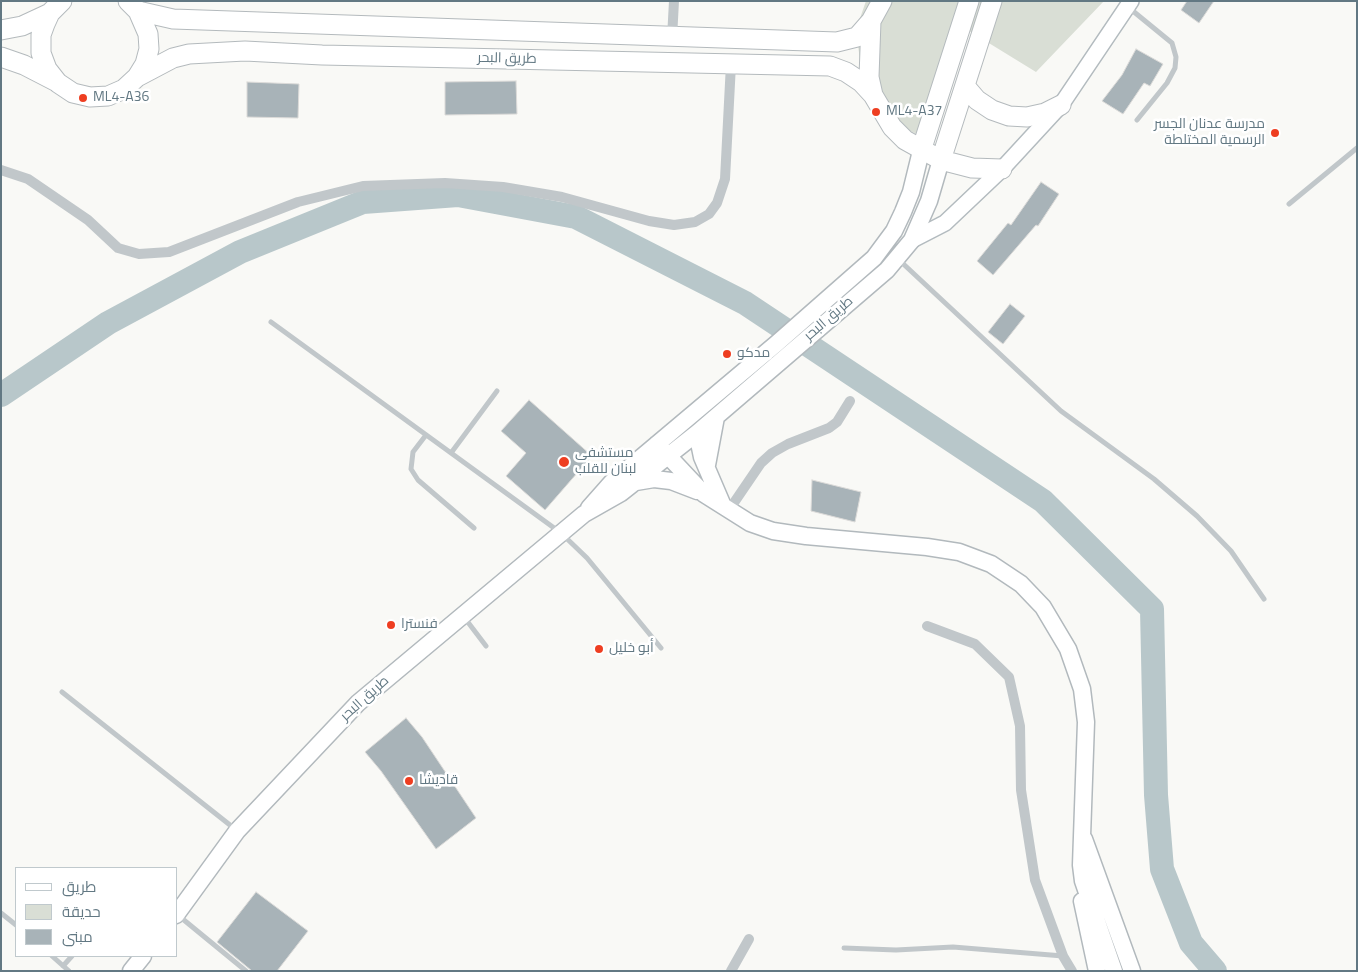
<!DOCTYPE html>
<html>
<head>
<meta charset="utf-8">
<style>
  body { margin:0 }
  #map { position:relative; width:1358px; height:972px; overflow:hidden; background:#f9f9f6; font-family:"Titillium Web",Cairo,sans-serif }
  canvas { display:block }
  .frame { position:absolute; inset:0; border:2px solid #627883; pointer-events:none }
  .legend { position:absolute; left:15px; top:867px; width:162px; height:90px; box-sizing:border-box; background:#fff; border:1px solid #c0c9cd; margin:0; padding:6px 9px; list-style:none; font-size:15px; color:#627883 }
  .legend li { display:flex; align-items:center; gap:10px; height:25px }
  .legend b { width:25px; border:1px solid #c0c9cd }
</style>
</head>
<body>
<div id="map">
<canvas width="1358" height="972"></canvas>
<div class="frame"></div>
<ul class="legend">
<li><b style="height:6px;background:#fff"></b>طريق</li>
<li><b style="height:14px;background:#d9ded5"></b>حديقة</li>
<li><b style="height:14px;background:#a8b3b8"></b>مبنى</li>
</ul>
</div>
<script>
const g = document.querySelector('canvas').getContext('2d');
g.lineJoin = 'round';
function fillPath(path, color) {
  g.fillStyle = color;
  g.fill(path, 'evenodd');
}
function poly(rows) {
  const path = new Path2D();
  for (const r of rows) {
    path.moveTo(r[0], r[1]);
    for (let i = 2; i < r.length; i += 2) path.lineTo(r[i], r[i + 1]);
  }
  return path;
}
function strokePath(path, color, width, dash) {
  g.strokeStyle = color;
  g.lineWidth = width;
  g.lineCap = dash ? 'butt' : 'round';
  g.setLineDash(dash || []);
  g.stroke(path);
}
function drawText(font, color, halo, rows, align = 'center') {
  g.font = font + ' "Titillium Web",Cairo,sans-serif';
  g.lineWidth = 5;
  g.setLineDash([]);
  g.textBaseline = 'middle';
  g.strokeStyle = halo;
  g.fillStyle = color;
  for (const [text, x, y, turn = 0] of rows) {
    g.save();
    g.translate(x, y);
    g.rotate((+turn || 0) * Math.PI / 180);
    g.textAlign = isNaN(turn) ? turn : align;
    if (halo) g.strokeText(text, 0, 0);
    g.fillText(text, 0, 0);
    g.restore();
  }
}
fillPath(poly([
  [866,1,1104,1,1036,72,966,29,923,137,900,126,862,75,857,38,858,24]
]), '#d9ded5');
strokePath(poly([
  [1,395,108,323,240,252,363,202,458,195,576,217,745,303,1043,501,1152,609,1156,795,1162,869,1191,943,1215,971]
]), '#b8c7ca', 24);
const building = poly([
  [1187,1,1214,1,1199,23,1181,10,1187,1],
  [1136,49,1163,64,1150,86,1144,83,1123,114,1102,101,1122,75,1136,49],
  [516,81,517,114,445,115,445,82,516,81],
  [247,82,299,84,298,118,247,117,247,82],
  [1041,182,1059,194,1038,226,1036,225,993,275,977,261,1008,223,1011,225,1041,182],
  [1010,304,1025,316,1003,344,988,332,1010,304],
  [529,400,592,456,545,510,506,476,526,453,501,431,529,400],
  [812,480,861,492,855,522,811,511,812,480],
  [406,718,422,737,476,818,436,849,381,771,365,752,406,718],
  [256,892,308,931,277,971,252,971,217,942,256,892]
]);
fillPath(building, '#a8b3b8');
strokePath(building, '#dbdad8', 1);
const secondary = poly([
  [912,240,945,223,1002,169,1061,105,1131,1]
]);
const primary = poly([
  [697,433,702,457,723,506],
  [657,444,704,494,750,523,773,531,806,536,927,547,959,552,991,564,1021,584,1043,607,1068,649,1082,689,1086,722,1081,865,1083,881,1114,971],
  [707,465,716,417],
  [636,482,654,479,671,481,697,491],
  [589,508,612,482,776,344,874,258,894,231,903,212,911,192,921,151],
  [1084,839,1132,971],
  [1082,901,1097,971],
  [176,915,237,831,358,703,584,514,621,493,697,433,887,270,912,240,929,201,941,160],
  [131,971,143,956]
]);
const highway = poly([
  [62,1,50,13,45,24,41,35,41,53,47,69,58,83,73,93,90,97,108,96,124,89,137,77,145,64,149,49,148,34,138,11,128,1],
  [882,1,871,21,869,77,873,95,892,127,905,140,941,160,972,168,1002,169],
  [138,11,173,19,837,42,857,37,871,21],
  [1,30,22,26,50,13],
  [1,57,24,65,57,82],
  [137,77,173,58,189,54,245,51,322,55,830,66,846,72,861,82,873,95],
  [965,86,977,100,992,110,1009,116,1027,117,1045,113,1061,105],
  [921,151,969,1],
  [941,160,992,1]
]);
strokePath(secondary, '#b3bbbf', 18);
strokePath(primary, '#b2b9bd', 19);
strokePath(highway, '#b4babd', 21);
strokePath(poly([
  [1128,7,1172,43,1176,57,1175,68,1167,83,1137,120],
  [1289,204,1357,148],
  [898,259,1061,411,1154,479,1197,516,1231,551,1264,599],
  [271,322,561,533,587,558,661,648],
  [426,435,413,452,411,469,418,480,474,528],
  [451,453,497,391],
  [464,617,486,646],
  [62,692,235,829],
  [1,913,16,925],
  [179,916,246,971],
  [844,948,896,950,953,947,1063,956],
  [52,956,69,971],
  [63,966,72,956]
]), '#c1c7ca', 5);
strokePath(poly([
  [672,38,674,1],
  [1,170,28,179,88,220,118,248,139,254,169,252,298,202,363,186,445,183,503,187,562,197,649,221,674,225,695,222,709,214,717,203,725,179,731,64],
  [729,510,761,463,772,453,788,444,829,428,837,422,850,401],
  [927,626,975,644,1009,677,1020,726,1021,790,1035,880,1063,956,1072,971],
  [731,971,749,939]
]), '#c1c7ca', 10);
strokePath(secondary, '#fff', 15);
strokePath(primary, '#fff', 16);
strokePath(highway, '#fff', 19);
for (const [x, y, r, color] of [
  [83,98,5,"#ee3e21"],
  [876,112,5,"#ee3e21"],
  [1275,133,5,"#ee3e21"],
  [727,354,5,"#ee3e21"],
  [564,462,6,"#ee3e21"],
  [391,625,5,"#ee3e21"],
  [599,649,5,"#ee3e21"],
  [409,781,5,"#ee3e21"]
]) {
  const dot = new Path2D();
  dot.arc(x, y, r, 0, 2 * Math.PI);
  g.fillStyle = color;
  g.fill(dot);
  strokePath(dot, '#fff', 2);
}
drawText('14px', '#627883', '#fff', [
  ["طريق البحر",507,59,1],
  ["طريق البحر",829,319,-41],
  ["طريق البحر",365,699,-42]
]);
drawText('14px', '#627883', '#fff', [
  ["ML4-A36",93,98],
  ["ML4-A37",886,112],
  ["مدرسة عدنان الجسر",1265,125,"right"],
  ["الرسمية المختلطة",1265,141,"right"],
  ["مدكو",737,354],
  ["مستشفى",575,454],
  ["لبنان للقلب",575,470],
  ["فنسترا",401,625],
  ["أبو خليل",609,649],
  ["قاديشا",419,781]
], 'left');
</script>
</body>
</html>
